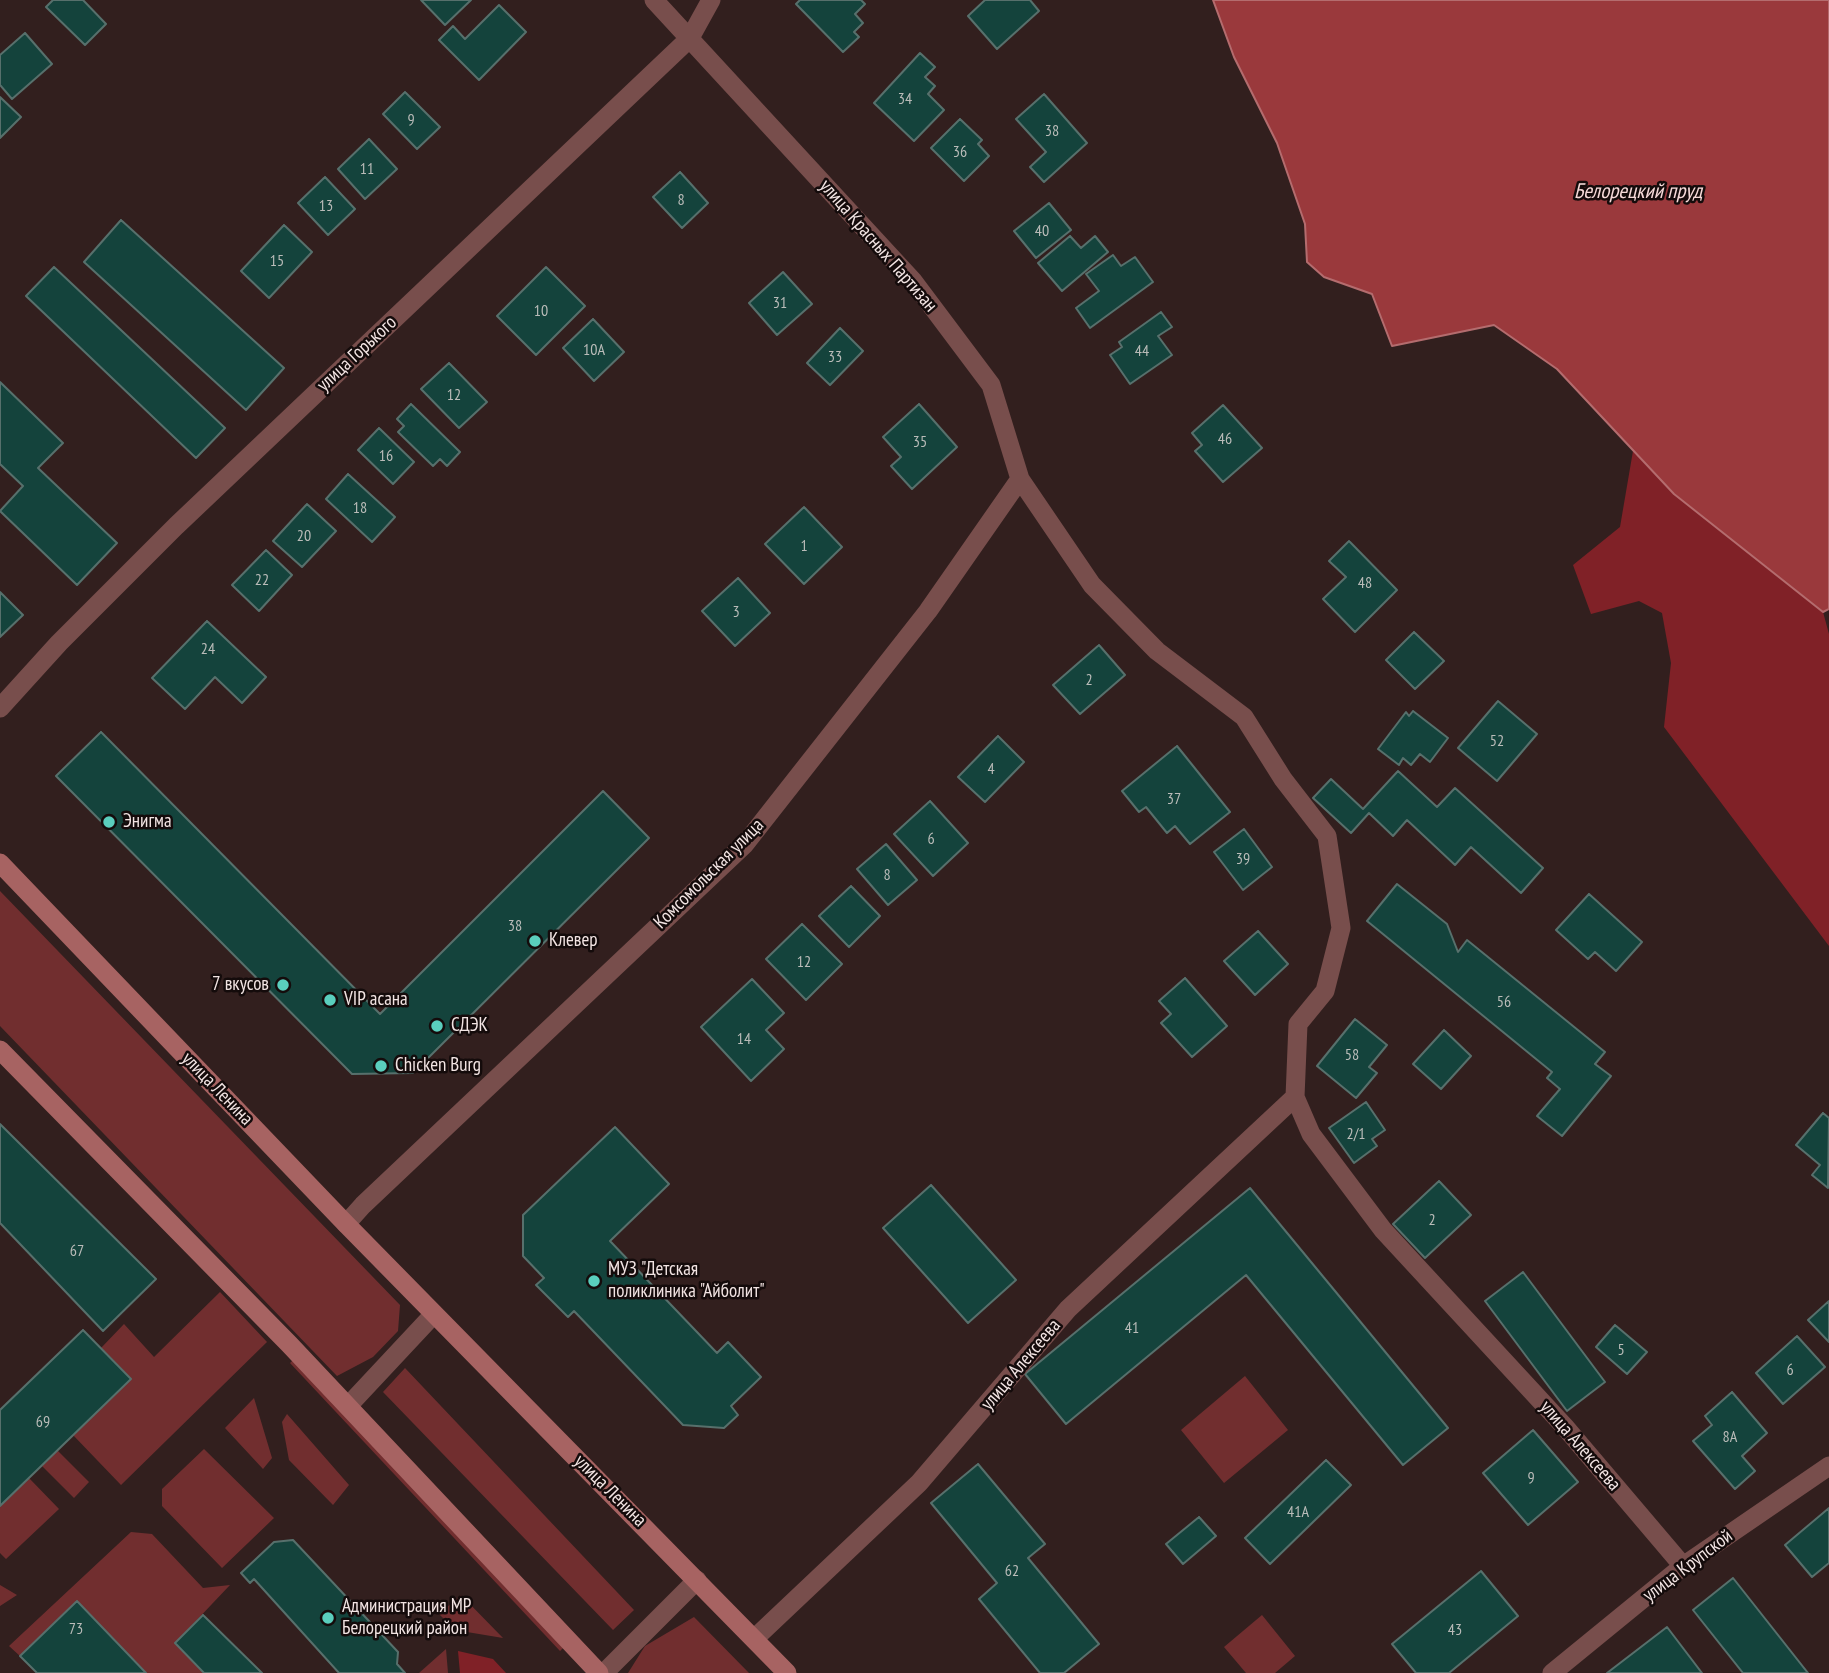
<!DOCTYPE html>
<html>
<head>
<meta charset="utf-8">
<style>
  body { margin:0 }
  canvas { display:block; background:#321f1e }
</style>
</head>
<body>
<canvas width="1829" height="1673"></canvas>
<script>
const g = document.querySelector('canvas').getContext('2d');
g.lineJoin = 'round';
function fillPath(path, color) {
  g.fillStyle = color;
  g.fill(path, 'evenodd');
}
function poly(rows) {
  const path = new Path2D();
  for (const r of rows) {
    path.moveTo(r[0], r[1]);
    for (let i = 2; i < r.length; i += 2) path.lineTo(r[i], r[i + 1]);
  }
  return path;
}
function strokePath(path, color, width, dash) {
  g.strokeStyle = color;
  g.lineWidth = width;
  g.lineCap = dash ? 'butt' : 'round';
  g.setLineDash(dash || []);
  g.stroke(path);
}
function drawText(font, color, halo, rows, align = 'center') {
  g.font = font + ' "PT Sans Narrow",sans-serif';
  g.lineWidth = 5;
  g.setLineDash([]);
  g.textBaseline = 'middle';
  g.strokeStyle = halo;
  g.fillStyle = color;
  for (const [text, x, y, turn = 0] of rows) {
    g.save();
    g.translate(x, y);
    g.rotate((+turn || 0) * Math.PI / 180);
    g.textAlign = isNaN(turn) ? turn : align;
    if (halo) g.strokeText(text, 0, 0);
    g.fillText(text, 0, 0);
    g.restore();
  }
}
fillPath(poly([
  [0,891,400,1305,398,1331,373,1357,337,1376,0,1026],
  [220,1292,267,1342,121,1485,73,1435,130,1379,101,1348,124,1324,154,1357],
  [299,1354,569,1642,560,1651,290,1363],
  [405,1368,634,1610,613,1630,383,1392],
  [1245,1376,1288,1430,1224,1483,1181,1430],
  [254,1398,272,1458,263,1469,225,1428],
  [287,1414,349,1485,333,1505,289,1460,282,1422],
  [204,1449,274,1518,222,1568,162,1506,162,1489],
  [57,1450,89,1482,74,1498,42,1466],
  [29,1478,59,1509,6,1559,0,1553,0,1506],
  [131,1532,152,1534,203,1588,230,1585,175,1643,204,1673,146,1673,20,1656,9,1646],
  [0,1585,17,1595,0,1606],
  [461,1595,503,1638,455,1630,439,1614],
  [1262,1615,1295,1656,1275,1673,1246,1673,1224,1647],
  [694,1617,749,1673,628,1673,645,1646],
  [446,1649,448,1673,419,1673]
]), '#712e2f');
fillPath(poly([
  [1633,451,1674,494,1823,612,1829,634,1829,946,1664,727,1671,663,1662,613,1639,601,1591,614,1573,565,1620,527],
  [458,1651,493,1659,506,1673,460,1673]
]), '#802127');
const water = poly([
  [1213,0,1829,0,1829,609,1823,612,1674,494,1557,369,1494,325,1392,346,1372,294,1324,277,1307,262,1305,224,1277,143,1234,57,1213,0]
]);
fillPath(water, '#9a393c');
strokePath(water, '#b46c6e', 2);
const building = poly([
  [53,0,83,0,106,24,85,45,46,7,53,0],
  [421,0,471,0,445,25,421,0],
  [800,0,861,0,865,4,855,14,863,23,854,32,859,37,843,52,796,4,800,0],
  [985,0,1030,0,1039,11,997,49,968,16,985,0],
  [499,5,526,32,479,80,439,40,453,26,465,39,499,5],
  [25,33,52,64,12,99,0,85,0,55,25,33],
  [920,53,935,67,925,77,935,86,928,94,944,110,914,141,874,103,920,53],
  [405,92,440,127,417,149,383,114,405,92],
  [1044,94,1087,143,1044,182,1030,167,1046,152,1016,119,1044,94],
  [0,97,21,117,0,138,0,97],
  [960,119,982,140,978,144,989,156,964,181,931,148,960,119],
  [369,139,397,169,365,199,338,169,369,139],
  [680,172,708,203,682,228,653,197,680,172],
  [325,177,355,209,328,235,298,203,325,177],
  [1049,203,1071,230,1036,258,1014,231,1049,203],
  [121,220,284,368,246,410,84,262,121,220],
  [284,225,312,252,269,298,241,271,284,225],
  [1070,236,1081,248,1095,236,1108,252,1062,291,1038,263,1070,236],
  [1113,255,1121,266,1135,257,1153,282,1090,328,1076,308,1099,291,1086,274,1113,255],
  [54,267,225,428,196,458,26,296,54,267],
  [546,267,585,306,536,355,497,316,546,267],
  [783,272,812,304,777,335,749,303,783,272],
  [1161,312,1172,327,1158,336,1172,355,1130,384,1110,355,1122,347,1119,342,1161,312],
  [593,319,624,352,594,381,563,348,593,319],
  [840,328,863,351,830,385,807,363,840,328],
  [449,363,487,402,459,428,421,389,449,363],
  [0,382,63,443,38,468,117,543,77,585,0,511,23,486,0,464,0,382],
  [411,404,460,452,447,466,440,459,433,466,398,432,404,426,397,419,411,404],
  [919,404,957,447,912,489,891,466,901,457,883,437,919,404],
  [1223,405,1262,448,1223,482,1195,451,1202,445,1192,433,1223,405],
  [379,428,414,462,393,484,358,450,379,428],
  [348,474,395,517,372,542,326,499,348,474],
  [307,504,336,531,302,567,273,541,307,504],
  [804,507,842,547,804,584,765,544,804,507],
  [1349,541,1397,590,1355,632,1323,599,1346,577,1329,561,1349,541],
  [266,550,292,575,259,611,232,585,266,550],
  [738,578,770,613,735,646,702,611,738,578],
  [0,592,23,615,0,637,0,592],
  [207,621,266,677,242,703,215,677,185,709,152,678,207,621],
  [1414,632,1444,661,1415,689,1386,660,1414,632],
  [1099,645,1125,675,1080,714,1053,685,1099,645],
  [1498,701,1537,734,1497,781,1458,748,1498,701],
  [1413,711,1448,738,1430,762,1420,754,1411,765,1403,758,1399,765,1378,749,1406,712,1409,716,1413,711],
  [101,732,380,1014,603,791,649,838,413,1073,352,1074,56,776,101,732],
  [998,736,1024,762,985,802,958,777,998,736],
  [1177,746,1230,812,1190,844,1175,826,1167,833,1146,807,1139,812,1122,791,1177,746],
  [1398,771,1437,807,1455,788,1543,868,1521,893,1471,847,1455,865,1407,820,1393,836,1369,813,1351,833,1313,798,1331,779,1363,809,1398,771],
  [930,801,968,843,933,876,894,834,930,801],
  [1244,829,1272,867,1243,890,1214,852,1244,829],
  [886,844,917,880,888,905,857,869,886,844],
  [1397,884,1447,924,1458,952,1467,940,1605,1052,1595,1064,1611,1076,1562,1136,1537,1116,1560,1089,1547,1078,1552,1072,1367,921,1397,884],
  [851,886,880,916,849,947,819,916,851,886],
  [1589,894,1642,942,1616,971,1595,952,1588,959,1556,930,1589,894],
  [802,924,842,964,806,1000,766,959,802,924],
  [1258,931,1288,964,1255,995,1224,961,1258,931],
  [1185,978,1227,1026,1192,1057,1161,1023,1171,1014,1159,1001,1185,978],
  [752,979,784,1013,766,1030,784,1049,751,1081,701,1027,752,979],
  [1355,1019,1387,1045,1369,1067,1377,1073,1356,1098,1317,1066,1355,1019],
  [1444,1030,1471,1056,1441,1089,1413,1064,1444,1030],
  [1366,1102,1385,1130,1372,1139,1377,1146,1354,1163,1329,1128,1366,1102],
  [1823,1113,1829,1118,1828,1188,1812,1175,1820,1165,1796,1145,1823,1113],
  [0,1124,156,1279,103,1331,0,1223,0,1124],
  [615,1127,669,1184,610,1241,717,1353,728,1342,761,1377,731,1406,738,1415,724,1428,683,1425,574,1311,568,1317,536,1285,544,1278,523,1256,523,1215,615,1127],
  [1439,1181,1471,1215,1425,1258,1393,1224,1439,1181],
  [931,1185,1016,1280,968,1323,883,1228,931,1185],
  [1250,1188,1448,1428,1403,1465,1246,1275,1066,1424,1025,1374,1250,1188],
  [1523,1272,1605,1382,1567,1411,1485,1301,1523,1272],
  [1829,1301,1829,1342,1808,1320,1829,1301],
  [1615,1325,1647,1352,1627,1374,1596,1347,1615,1325],
  [83,1330,131,1379,0,1506,0,1410,83,1330],
  [1797,1336,1825,1367,1783,1404,1756,1373,1797,1336],
  [1732,1392,1767,1433,1742,1456,1755,1471,1735,1489,1693,1441,1712,1425,1705,1416,1732,1392],
  [1533,1430,1578,1482,1528,1525,1483,1473,1533,1430],
  [1326,1460,1351,1485,1270,1564,1245,1538,1326,1460],
  [978,1464,1045,1544,1028,1558,1099,1644,1064,1673,1040,1673,979,1599,997,1583,931,1503,978,1464],
  [1829,1508,1829,1563,1812,1577,1785,1545,1829,1508],
  [1199,1517,1216,1536,1183,1564,1166,1544,1199,1517],
  [293,1540,398,1652,397,1664,405,1673,339,1673,254,1579,250,1583,241,1573,274,1542,293,1540],
  [1481,1571,1518,1616,1449,1673,1416,1673,1392,1644,1481,1571],
  [1733,1578,1808,1673,1743,1673,1693,1610,1733,1578],
  [77,1601,146,1673,37,1673,20,1656,77,1601],
  [203,1615,262,1673,204,1673,175,1643,203,1615],
  [1667,1627,1702,1673,1607,1673,1667,1627]
]);
fillPath(building, '#14433c');
strokePath(building, '#57706c', 2);
strokePath(poly([
  [654,0,913,281,991,385,1020,479,1092,585,1157,651,1244,717,1283,779,1327,836,1341,928,1325,991,1298,1024,1295,1097],
  [0,708,59,643,176,526,690,38,711,0],
  [346,1224,363,1205,745,844,928,611,1020,479],
  [348,1406,434,1314],
  [754,1639,919,1483,1068,1309,1295,1097,1311,1134,1383,1230,1565,1427,1683,1566],
  [604,1673,697,1580],
  [1552,1673,1683,1566,1829,1466]
]), '#784e4c', 19);
strokePath(poly([
  [0,863,346,1224,787,1673],
  [0,1050,289,1344,599,1673]
]), '#a76362', 19);
for (const [x, y, r, color] of [
  [109,822,7,"#5acebd"],
  [535,941,7,"#5acebd"],
  [283,985,7,"#5acebd"],
  [330,1000,7,"#5acebd"],
  [437,1026,7,"#5acebd"],
  [381,1066,7,"#5acebd"],
  [594,1281,7,"#5acebd"],
  [328,1618,7,"#5acebd"]
]) {
  const dot = new Path2D();
  dot.arc(x, y, r, 0, 2 * Math.PI);
  g.fillStyle = color;
  g.fill(dot);
  strokePath(dot, '#140b0b', 2.5);
}
drawText('16px', '#babcb9', null, [
  ["34",905,99],
  ["9",411,120],
  ["38",1052,131],
  ["36",960,152],
  ["11",367,169],
  ["8",681,200],
  ["13",326,206],
  ["40",1042,231],
  ["15",277,261],
  ["31",780,303],
  ["10",541,311],
  ["10А",594,350],
  ["44",1142,351],
  ["33",835,357],
  ["12",454,395],
  ["46",1225,439],
  ["35",920,442],
  ["16",386,456],
  ["18",360,508],
  ["20",304,536],
  ["1",804,546],
  ["22",262,580],
  ["48",1365,583],
  ["3",736,612],
  ["24",208,649],
  ["2",1089,680],
  ["52",1497,741],
  ["4",991,769],
  ["37",1174,799],
  ["6",931,839],
  ["39",1243,859],
  ["8",887,875],
  ["38",515,926],
  ["12",804,962],
  ["56",1504,1002],
  ["14",744,1039],
  ["58",1352,1055],
  ["2/1",1356,1134],
  ["2",1432,1220],
  ["67",77,1251],
  ["41",1132,1328],
  ["5",1621,1350],
  ["6",1790,1370],
  ["69",43,1422],
  ["8А",1730,1437],
  ["9",1531,1478],
  ["41А",1298,1512],
  ["62",1012,1571],
  ["73",76,1629],
  ["43",1455,1630]
]);
drawText('19px', '#f2e4e3', '#140b0b', [
  ["улица Красных Партизан",878,246,49],
  ["улица Горького",357,354,-43],
  ["Комсомольская улица",709,874,-45],
  ["улица Ленина",217,1089,46],
  ["улица Алексеева",1021,1365,-50],
  ["улица Алексеева",1580,1446,49],
  ["улица Ленина",610,1491,45],
  ["улица Крупской",1688,1566,-37]
]);
drawText('19px', '#f2e4e3', '#140b0b', [
  ["Энигма",123,822],
  ["Клевер",549,941],
  ["7 вкусов",269,985,"right"],
  ["VIP асана",344,1000],
  ["СДЭК",451,1026],
  ["Chicken Burg",395,1066],
  ["МУЗ \"Детская",608,1270],
  ["поликлиника \"Айболит\"",608,1292],
  ["Администрация МР",342,1607],
  ["Белорецкий район",342,1629]
], 'left');
drawText('italic 21px', '#f7dad9', '#140b0b', [
  ["Белорецкий пруд",1638,192]
]);
</script>
</body>
</html>
